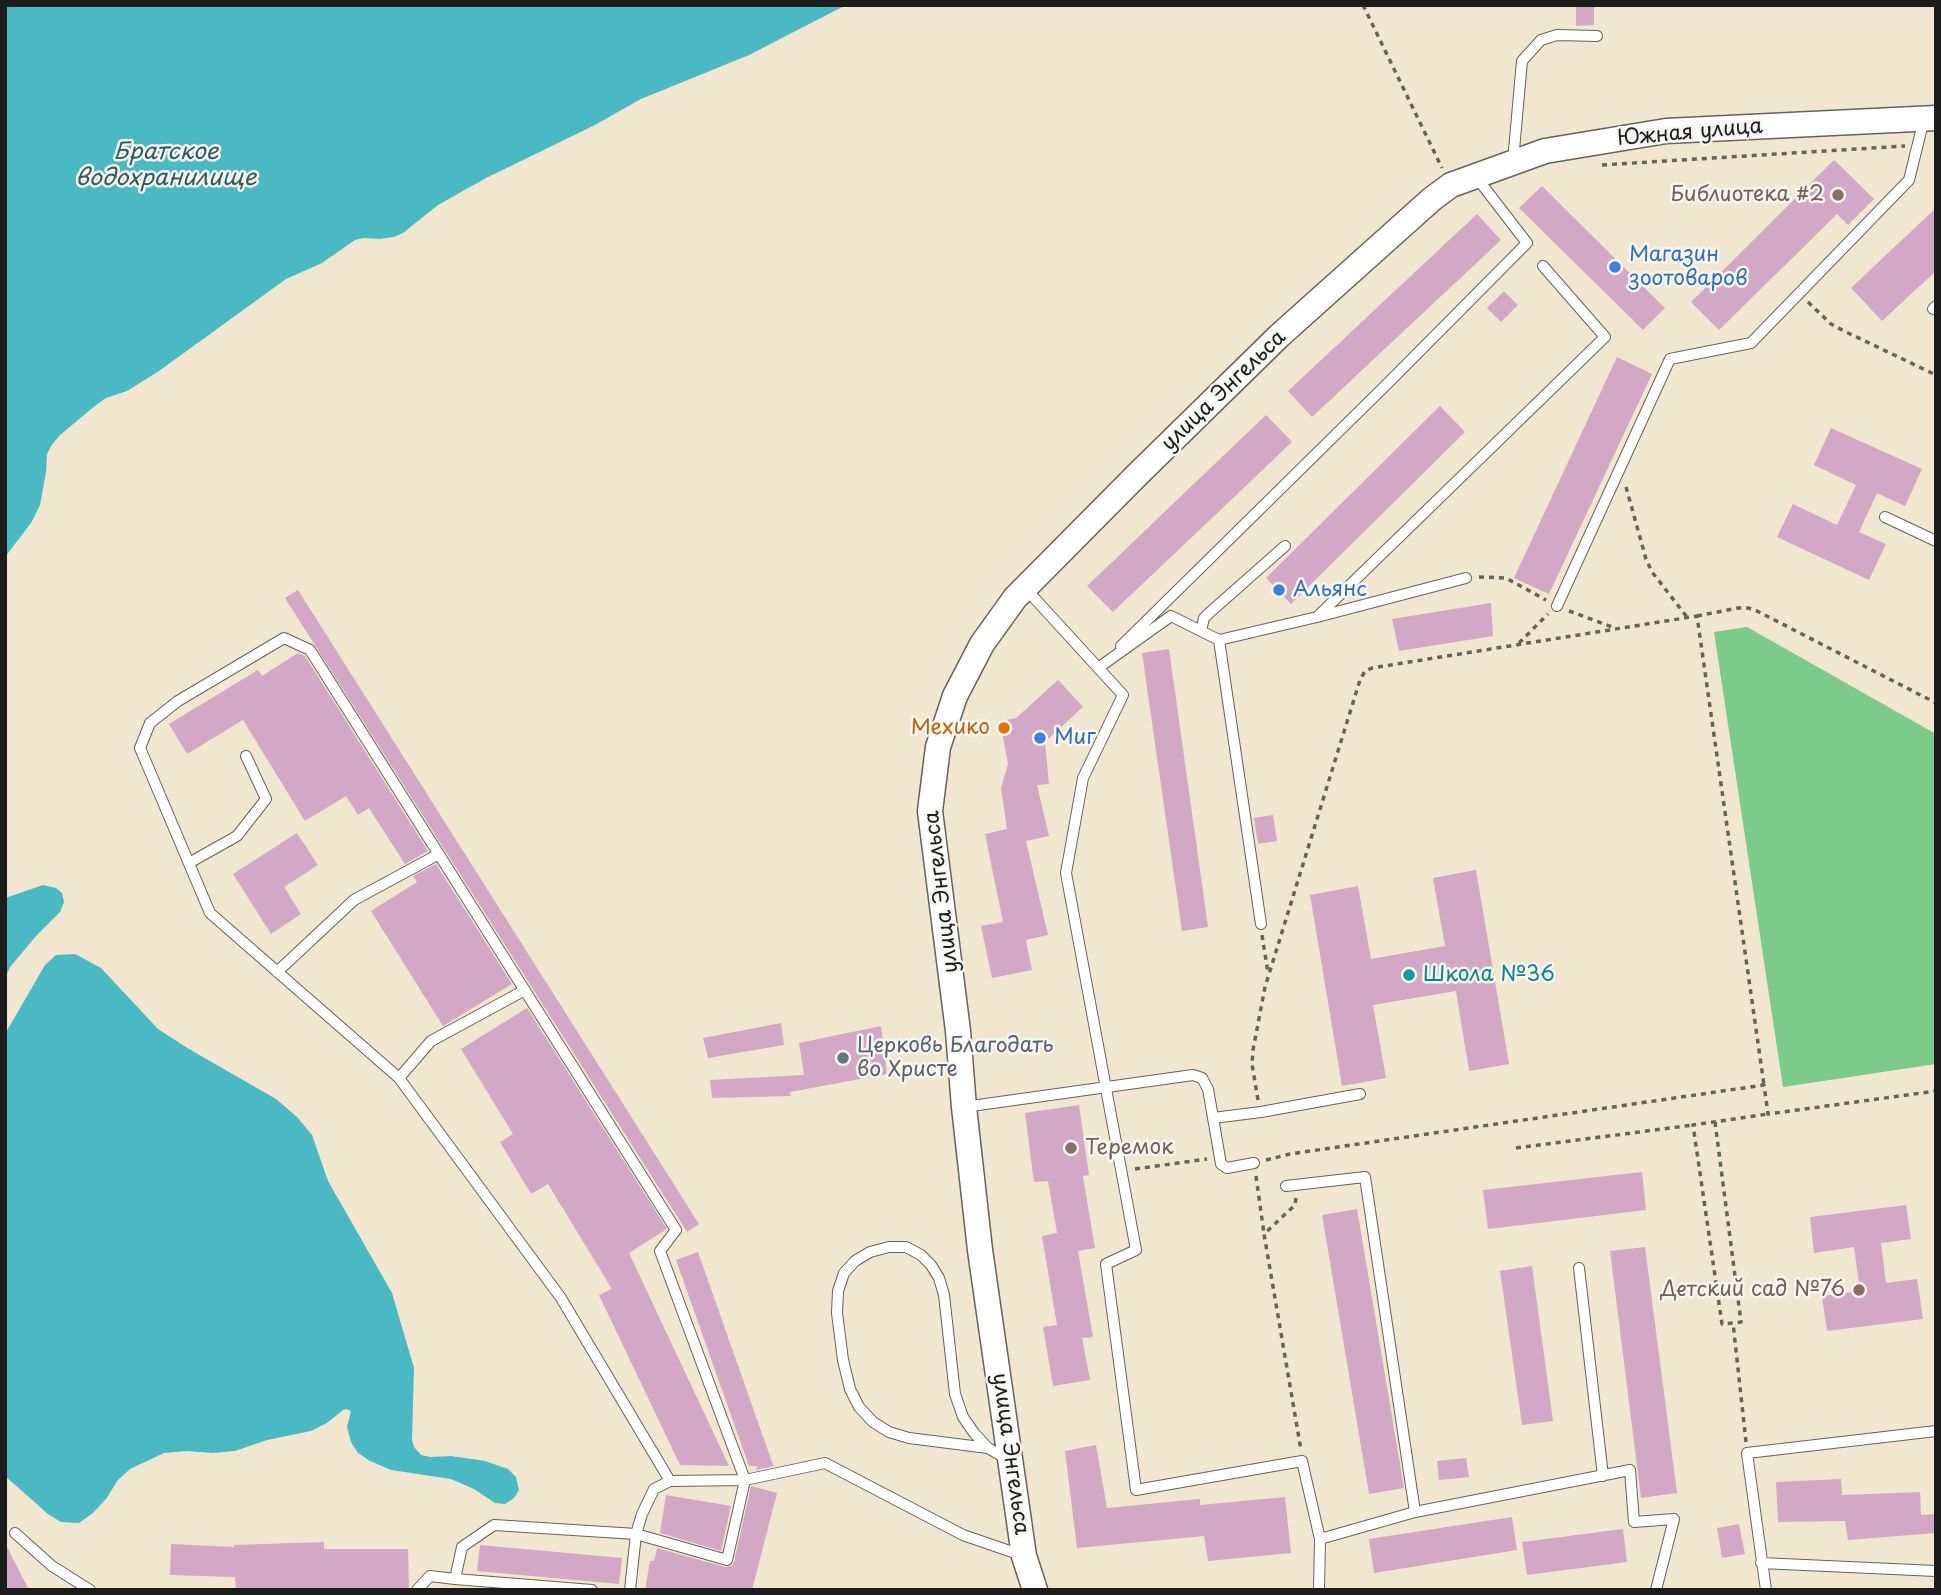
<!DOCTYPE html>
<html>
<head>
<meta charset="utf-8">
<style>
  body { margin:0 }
  #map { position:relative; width:1941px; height:1595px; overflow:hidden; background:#f1e6cf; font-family:"Playpen Sans",sans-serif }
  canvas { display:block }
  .frame { position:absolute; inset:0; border:7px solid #1c1c1c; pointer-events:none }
</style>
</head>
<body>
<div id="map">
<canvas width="1941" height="1595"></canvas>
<div class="frame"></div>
</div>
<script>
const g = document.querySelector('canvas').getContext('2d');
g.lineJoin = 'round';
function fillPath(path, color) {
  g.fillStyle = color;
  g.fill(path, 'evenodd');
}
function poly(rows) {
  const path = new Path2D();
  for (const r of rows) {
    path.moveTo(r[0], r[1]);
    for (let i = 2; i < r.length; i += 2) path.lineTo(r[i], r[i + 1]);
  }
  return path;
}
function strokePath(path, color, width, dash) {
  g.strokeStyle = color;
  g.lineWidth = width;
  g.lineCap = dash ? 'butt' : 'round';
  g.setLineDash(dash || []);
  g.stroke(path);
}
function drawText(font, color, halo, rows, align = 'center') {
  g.font = font + ' "Playpen Sans",sans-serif';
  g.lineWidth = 5;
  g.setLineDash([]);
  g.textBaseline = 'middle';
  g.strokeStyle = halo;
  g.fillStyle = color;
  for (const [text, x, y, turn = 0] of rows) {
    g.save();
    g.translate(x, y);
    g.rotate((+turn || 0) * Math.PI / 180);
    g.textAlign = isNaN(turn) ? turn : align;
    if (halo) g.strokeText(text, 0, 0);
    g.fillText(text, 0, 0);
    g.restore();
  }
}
fillPath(poly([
  [1747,627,1936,734,1936,1064,1783,1087,1714,632]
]), '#7dcb8b');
fillPath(poly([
  [5,5,846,5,749,55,641,99,593,126,486,178,438,205,403,233,394,237,379,239,364,238,355,240,322,263,286,279,159,371,127,391,106,398,96,405,60,435,51,446,47,454,46,472,40,505,31,523,5,557],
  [43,885,56,888,62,893,64,902,60,912,37,935,10,967,5,978,5,898],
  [75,954,101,968,158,1029,189,1049,276,1099,297,1117,312,1135,328,1181,392,1293,414,1368,412,1440,414,1447,421,1455,431,1457,451,1456,485,1461,508,1469,516,1477,519,1490,514,1498,505,1504,495,1503,474,1489,451,1479,391,1470,370,1461,358,1453,351,1442,347,1427,351,1411,347,1409,343,1410,327,1423,311,1431,267,1440,235,1451,213,1453,187,1451,164,1453,130,1469,118,1480,106,1499,93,1513,79,1523,61,1522,48,1514,5,1476,5,1034,45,965,56,955]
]), '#4bb9c4');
fillPath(poly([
  [1576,7,1594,7,1594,25,1576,26],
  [1834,160,1874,199,1848,225,1837,214,1719,330,1691,302],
  [1542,186,1665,308,1643,330,1519,208],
  [1936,208,1936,271,1882,321,1851,288],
  [1477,214,1501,240,1312,417,1288,391],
  [1504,291,1518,305,1501,322,1487,308],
  [1617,357,1652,374,1549,594,1514,578],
  [1440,406,1465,432,1291,604,1266,578],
  [1266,415,1292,442,1113,612,1087,586],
  [1831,428,1922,469,1905,506,1877,493,1859,532,1886,544,1869,580,1777,537,1793,504,1837,525,1856,485,1814,465],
  [298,590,699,1224,687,1232,285,598],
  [1491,603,1493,636,1399,651,1392,619],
  [1169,649,1208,927,1182,931,1142,653],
  [298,653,305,656,428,851,405,864,369,808,358,815,346,796,305,821,243,720,187,754,169,724,258,670,262,676],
  [1058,680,1083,707,1045,742,1049,784,1037,785,1049,836,1026,841,1048,935,1026,940,1032,970,992,978,981,926,1003,922,985,834,1007,829,1001,788,1008,764,1000,721,1016,718],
  [1273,815,1277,841,1258,844,1254,818],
  [297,833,318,865,284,887,301,914,271,934,233,874],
  [436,864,512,984,443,1026,371,911,417,882,413,876],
  [1476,870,1509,1064,1469,1071,1456,991,1373,1005,1386,1078,1342,1086,1310,895,1358,886,1371,959,1445,946,1433,878],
  [527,1008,667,1229,629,1253,729,1466,680,1465,599,1295,612,1289,548,1184,531,1194,500,1142,513,1134,461,1049],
  [781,1023,784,1045,708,1058,703,1038],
  [881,1026,887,1074,790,1092,791,1096,712,1098,710,1080,804,1075,799,1043],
  [1079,1105,1089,1175,1083,1176,1095,1248,1078,1251,1093,1337,1082,1338,1090,1380,1053,1386,1043,1327,1057,1325,1042,1236,1057,1233,1048,1181,1034,1182,1025,1113],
  [1642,1172,1646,1210,1488,1229,1483,1190],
  [1906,1205,1911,1239,1881,1243,1886,1283,1917,1279,1923,1319,1827,1331,1822,1296,1860,1291,1854,1247,1814,1253,1810,1217],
  [1357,1209,1404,1488,1369,1494,1322,1215],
  [1645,1247,1677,1493,1641,1498,1610,1251],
  [698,1252,772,1462,774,1466,756,1470,757,1466,749,1466,676,1260],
  [1532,1266,1553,1421,1522,1425,1500,1271],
  [1096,1445,1107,1508,1200,1499,1200,1505,1285,1497,1291,1553,1208,1561,1204,1536,1077,1548,1065,1451],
  [1466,1458,1469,1477,1439,1480,1437,1461],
  [1841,1479,1842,1495,1920,1492,1921,1515,1936,1514,1936,1533,1848,1540,1845,1521,1778,1522,1776,1482],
  [751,1486,777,1493,752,1590,645,1590,650,1561,654,1561,657,1548,725,1567,732,1566,734,1562],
  [666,1495,731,1506,721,1551,660,1533],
  [1512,1517,1517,1550,1374,1573,1369,1539],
  [1739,1524,1745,1554,1722,1558,1717,1528],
  [1623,1529,1627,1562,1527,1575,1522,1542],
  [324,1542,324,1549,408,1549,409,1588,236,1590,235,1577,170,1575,171,1544,234,1547,234,1545],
  [5,1543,29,1590,5,1590],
  [480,1545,622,1558,619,1584,477,1571]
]), '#d2a8c6');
const service = poly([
  [1513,161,1522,61,1541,40,1557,35,1597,36],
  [1933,309,1936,306],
  [1885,517,1936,541],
  [1026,589,1123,695,1083,778,1066,873,1136,1250,1106,1264,1136,1490,1302,1461,1320,1539,1319,1590],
  [1557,606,1670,359,1751,343,1909,180,1924,119],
  [1317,617,1466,578],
  [1201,631,1204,618,1208,614,1285,546],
  [1219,640,1261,924],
  [1121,646,1387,384,1527,243,1477,178],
  [1098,668,1171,616,1219,640,1317,617,1605,337,1543,266],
  [189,863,237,836,266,799,246,756],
  [277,972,354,900,439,854],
  [399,1078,431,1041,525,990],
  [964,1107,1193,1075,1202,1078,1208,1089,1221,1164,1227,1168,1254,1163],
  [1213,1118,1261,1112,1360,1094],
  [1286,1186,1365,1177,1415,1512,1320,1539],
  [1579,1268,1603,1476],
  [988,1448,909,1438,889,1432,873,1422,859,1407,850,1389,843,1360,837,1313,838,1291,844,1273,855,1261,870,1252,889,1247,906,1247,921,1255,931,1265,939,1278,944,1295,955,1394,963,1417,974,1433,988,1448,1007,1459],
  [1415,1512,1630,1470,1634,1522,1674,1519,1656,1590],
  [15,1533,52,1566,90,1590],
  [1761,1563,1936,1571],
  [417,1590,430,1576,455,1579],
  [592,1590,455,1579,462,1547,494,1525,636,1534,727,1560,745,1480,660,1251,676,1230,310,650,284,638,178,701,150,723,140,748,210,913,399,1078,561,1298,670,1481,745,1480,825,1463,963,1535,1024,1556],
  [630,1590,636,1534,642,1514,654,1489,670,1481],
  [1766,1590,1747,1453,1936,1431]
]);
const tertiary = poly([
  [1035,1590,1024,1556,980,1250,964,1107,958,1031,930,811,938,747,955,696,982,644,1015,598,1138,474,1279,336,1432,199,1451,185,1545,151,1666,131,1936,118]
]);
strokePath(service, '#67635b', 12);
strokePath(tertiary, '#67635b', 27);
strokePath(poly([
  [1363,5,1442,168],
  [1602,165,1905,146],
  [1808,302,1831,324,1844,331,1936,375],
  [1626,487,1646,559,1652,572,1687,617],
  [1479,577,1506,578,1546,600],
  [1569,611,1615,628],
  [1697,616,1738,608,1748,608,1757,611,1936,703],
  [1519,643,1548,614],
  [1262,935,1268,973],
  [1258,1100,1252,1064,1253,1050,1265,987,1360,680,1365,671,1372,668,1697,616,1764,1085],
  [1715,1122,1741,1322,1733,1323],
  [1516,1148,1693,1125],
  [1266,1160,1290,1154,1764,1085,1768,1114,1936,1091],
  [1135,1169,1207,1159],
  [1256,1176,1264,1234],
  [1296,1198,1295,1205,1264,1234,1301,1450],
  [1746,1442,1733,1323,1722,1324,1693,1125,1768,1114]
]), '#67635b', 3.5, [5, 5]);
strokePath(service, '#fff', 10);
strokePath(tertiary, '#fff', 24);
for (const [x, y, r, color] of [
  [1838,195,7,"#8d6e63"],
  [1615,267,7,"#3f7fe0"],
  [1279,590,7,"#3f7fe0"],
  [1004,728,7,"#e8710a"],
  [1040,738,7,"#3f7fe0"],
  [1409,975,7,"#0f9aa8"],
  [843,1058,7,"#6b7280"],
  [1071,1148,7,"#8d6e63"],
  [1859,1290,7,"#8d6e63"]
]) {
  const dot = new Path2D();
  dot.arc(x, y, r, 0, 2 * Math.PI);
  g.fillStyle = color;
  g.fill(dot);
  strokePath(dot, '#f6f6f2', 2.5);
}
drawText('21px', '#1c1c1c', '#f6f6f2', [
  ["Южная улица",1690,133,-5],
  ["улица Энгельса",1224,391,-44],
  ["улица Энгельса",942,892,-97],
  ["улица Энгельса",1010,1454,82]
]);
drawText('21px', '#785e54', '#f6f6f2', [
  ["Библиотека #2",1824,195],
  ["Теремок",1085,1148,"left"],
  ["Детский сад №76",1845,1290]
], 'right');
drawText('21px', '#366cbe', '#f6f6f2', [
  ["Магазин",1629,255],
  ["зоотоваров",1629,279],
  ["Альянс",1293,590],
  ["Миг",1054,738]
], 'left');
drawText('21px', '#c56008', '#f6f6f2', [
  ["Мехико",990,728]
], 'right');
drawText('21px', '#0d838f', '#f6f6f2', [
  ["Школа №36",1423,975]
], 'left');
drawText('21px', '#5b616d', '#f6f6f2', [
  ["Церковь Благодать",857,1046],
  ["во Христе",857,1070]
], 'left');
drawText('italic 23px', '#2f5b5f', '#f6f6f2', [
  ["Братское",166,153],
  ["водохранилище",166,179]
]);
</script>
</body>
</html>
